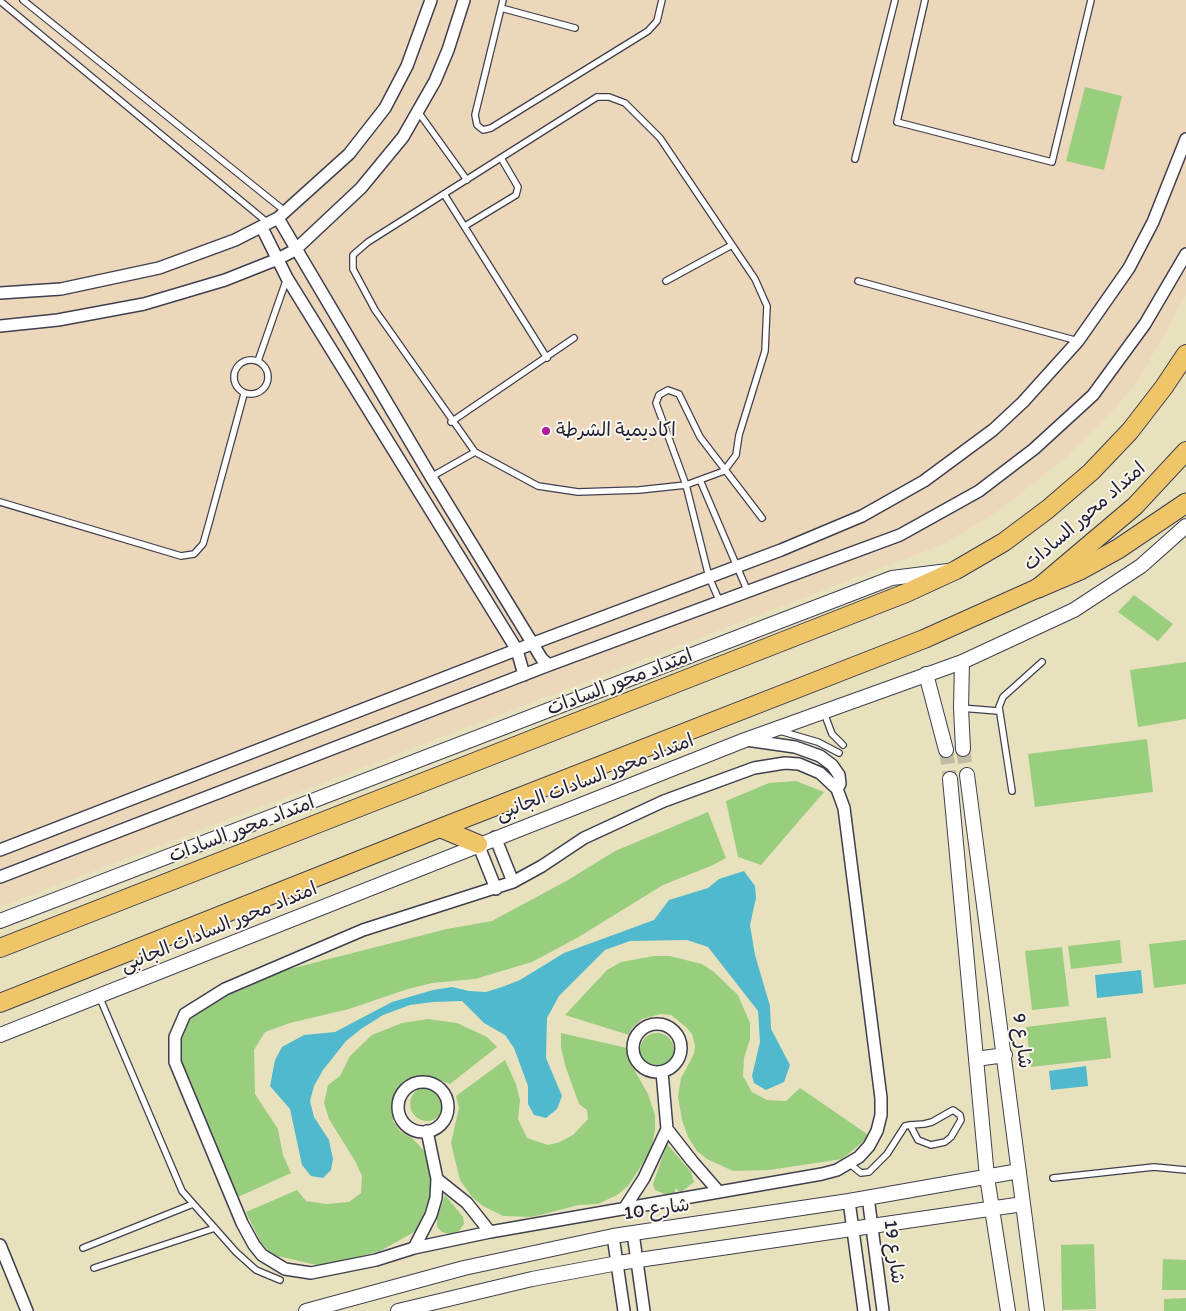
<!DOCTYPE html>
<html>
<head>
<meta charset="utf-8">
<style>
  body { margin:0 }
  canvas { display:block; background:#e8e1be }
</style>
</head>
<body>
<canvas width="1186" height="1311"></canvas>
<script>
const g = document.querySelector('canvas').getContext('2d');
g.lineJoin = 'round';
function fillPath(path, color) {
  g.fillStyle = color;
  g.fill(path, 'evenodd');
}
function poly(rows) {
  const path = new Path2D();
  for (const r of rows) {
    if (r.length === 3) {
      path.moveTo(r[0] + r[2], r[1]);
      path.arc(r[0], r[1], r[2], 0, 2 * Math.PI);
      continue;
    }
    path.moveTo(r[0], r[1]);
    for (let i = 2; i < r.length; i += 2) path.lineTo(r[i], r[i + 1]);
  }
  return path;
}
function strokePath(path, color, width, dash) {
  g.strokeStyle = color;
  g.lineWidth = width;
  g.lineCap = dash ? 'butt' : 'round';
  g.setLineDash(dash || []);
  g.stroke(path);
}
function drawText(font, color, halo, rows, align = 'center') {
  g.font = font + ' Itim,"Playpen Sans Arabic",sans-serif';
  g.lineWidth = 4;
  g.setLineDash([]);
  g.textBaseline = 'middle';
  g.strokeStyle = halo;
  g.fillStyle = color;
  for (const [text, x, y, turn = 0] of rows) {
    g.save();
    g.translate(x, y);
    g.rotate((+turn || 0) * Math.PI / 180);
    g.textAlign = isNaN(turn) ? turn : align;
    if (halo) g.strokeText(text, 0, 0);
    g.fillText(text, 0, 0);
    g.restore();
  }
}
fillPath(poly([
  [0,0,1186,0,1186,295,1139,379,1115,408,1069,455,998,511,943,544,0,907]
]), '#ecd7ba');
fillPath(poly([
  [1085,87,1122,96,1104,170,1066,161],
  [1134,595,1173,624,1158,641,1118,612],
  [1186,662,1186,719,1138,727,1130,670],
  [1147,739,1153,792,1035,807,1028,754],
  [796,781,824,792,761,865,738,857,726,801,769,783],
  [708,812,726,858,713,865,663,885,577,938,532,962,475,979,432,983,408,989,349,1009,290,1023,265,1032,254,1050,255,1094,278,1129,283,1155,291,1173,238,1197,186,1080,177,1048,193,1013,207,1000,266,975,447,929,492,921,568,880,615,851],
  [1120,940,1122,963,1071,969,1068,946],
  [1186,940,1186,984,1154,988,1149,944],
  [1062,947,1069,1006,1032,1010,1025,951],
  [654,956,670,956,702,964,714,972,738,995,750,1023,750,1039,744,1058,743,1076,752,1092,767,1100,786,1101,800,1088,870,1136,842,1159,769,1170,733,1171,707,1159,697,1151,688,1137,682,1120,678,1097,681,1078,694,1054,695,1046,692,1034,686,1027,671,1015,661,1014,642,1019,631,1029,629,1035,565,1015,607,970,621,962],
  [1106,1017,1111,1058,1031,1067,1026,1027],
  [428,1019,457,1023,487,1037,497,1047,450,1084,425,1075,412,1078,397,1088,392,1103,393,1121,400,1131,413,1139,427,1154,433,1173,431,1193,418,1230,380,1251,321,1266,273,1255,261,1243,246,1212,297,1190,306,1201,326,1204,349,1202,361,1193,362,1176,355,1161,329,1119,324,1103,328,1085,340,1076,350,1056,372,1035,402,1023],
  [657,1050,17],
  [561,1033,627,1048,631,1064,648,1094,655,1115,655,1130,651,1151,628,1186,617,1195,598,1204,579,1205,532,1217,503,1216,483,1206,472,1197,460,1180,451,1143,459,1108,456,1096,505,1060,516,1084,520,1100,518,1119,527,1138,548,1145,560,1142,573,1135,588,1119,587,1110,579,1104,566,1068,561,1048],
  [427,1104,17],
  [667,1144,691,1172,694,1182,680,1193,676,1188,674,1194,667,1195,655,1190,653,1184],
  [445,1195,463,1217,464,1224,459,1231,449,1234,442,1232,437,1227,437,1218],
  [1094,1244,1096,1309,1062,1310,1061,1245],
  [1163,1259,1186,1260,1186,1290,1162,1290],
  [1186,1298,1186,1311,1164,1311,1164,1299]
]), '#9ace7f');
fillPath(poly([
  [744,871,755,886,756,898,750,925,755,955,770,1006,771,1029,790,1065,784,1082,766,1090,754,1083,752,1076,760,1042,758,1011,708,947,687,940,630,941,605,950,559,996,547,1018,546,1058,562,1096,557,1109,546,1118,534,1115,528,1104,528,1086,514,1048,505,1035,484,1023,462,1001,433,1002,410,1005,383,1015,361,1029,346,1041,323,1070,314,1086,310,1101,314,1117,329,1140,333,1159,331,1170,323,1178,311,1176,302,1165,290,1109,270,1086,275,1060,282,1047,304,1035,335,1032,392,1002,433,990,452,987,469,991,486,992,502,987,520,980,564,953,654,920,669,900,708,888,719,879],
  [1141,970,1143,993,1097,998,1095,975],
  [1086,1066,1088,1086,1051,1090,1049,1071]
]), '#50b9ce');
strokePath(poly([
  [963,749,967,775],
  [946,750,950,779]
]), '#c0bba4', 14, [14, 7]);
const service = poly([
  [23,0,286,212],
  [503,0,475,115,477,125,483,130,491,128,648,31,657,21,662,0],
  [925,0,897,122,1052,162,1091,0],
  [0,1,268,223],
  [501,8,575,28],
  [597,97,609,97,625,103,660,138,755,279,767,306,765,351,739,435,736,455,724,471,686,485,639,490,578,492,538,486,475,452,375,310,353,269,353,255,368,242,597,97],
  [419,113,467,180],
  [855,159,895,0],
  [444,194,547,358],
  [465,226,516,195,518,187,501,158],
  [666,281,732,245],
  [858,281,1078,341],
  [251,377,17],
  [258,361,287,278],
  [451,422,574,338],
  [431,477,475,452],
  [700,480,747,590],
  [0,502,181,556,194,554,203,544,209,523,244,394],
  [719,600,709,577,686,485,656,403,659,395,668,390,679,394,700,437,762,518],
  [961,708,998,711],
  [826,710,826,718,832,734,843,745],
  [780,731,818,742,839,753],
  [1012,791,999,707,1003,697,1042,662],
  [99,996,182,1191,236,1252,256,1270,280,1280],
  [850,1164,861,1173,869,1172,887,1154,905,1126,910,1125,924,1124,932,1122,953,1110,960,1115,961,1120,951,1137,945,1142,931,1145,918,1140,910,1125],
  [1053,1178,1154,1167,1186,1170],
  [83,1248,193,1204],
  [94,1268,215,1228]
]);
const minor = poly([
  [278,218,431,477,542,659,549,665],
  [262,228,287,278,517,650,524,675],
  [0,293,61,289,159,268,235,240,278,218,349,154,385,108,407,66,431,0],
  [0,326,58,320,144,304,225,280,278,259,295,250,361,188,403,137,435,81,448,50,464,0],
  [746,740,795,747,820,756,832,765,839,775,840,784,837,789],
  [785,763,799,764,820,773,837,789,844,808,881,1098,881,1115,877,1131,869,1146,859,1157,837,1170,822,1174,490,1232,414,1248,376,1260,311,1273,285,1269,262,1255,254,1245,242,1223,175,1062,175,1037,185,1014,225,989,363,930,513,882,542,866,584,838,664,801,754,768,785,763],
  [495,837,513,882],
  [478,844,496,889],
  [0,850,534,643,781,550,862,516,924,481,993,430,1023,402,1078,341,1129,268,1153,222,1186,139],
  [0,877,549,665,900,535,979,491,1034,449,1093,395,1145,324,1186,254],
  [657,1048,24],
  [423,1107,25],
  [667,1129,692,1161,719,1192],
  [437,1179,467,1203,490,1232],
  [868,1197,883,1311],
  [849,1201,864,1311],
  [624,1209,644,1178,667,1129,662,1072],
  [633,1233,644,1311],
  [613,1236,624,1311],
  [0,1245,27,1311],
  [414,1248,431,1215,436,1198,437,1179,427,1131]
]);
const tertiary = poly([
  [962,662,961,708,963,749],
  [926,674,946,750],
  [967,775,1037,1311],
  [950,779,987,1177,1008,1311],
  [0,921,892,578,948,571],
  [0,1035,745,740,962,662,1074,610,1141,566,1186,526],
  [976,1059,1005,1055],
  [306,1311,464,1268,613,1236,849,1201,1019,1171],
  [398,1311,532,1279,618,1263,1023,1204]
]);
const primary = poly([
  [440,828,478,844],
  [0,948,906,593,956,570,1004,542,1048,509,1091,472,1130,431,1164,387,1186,354],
  [0,1003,440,828,924,639,1038,588,1135,506,1186,451]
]);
const trunk = poly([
  [1038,588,1080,570,1118,549,1186,503]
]);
strokePath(service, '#403f4f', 8);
strokePath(minor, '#403f4f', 14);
strokePath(tertiary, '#403f4f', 16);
strokePath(primary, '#403f4f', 20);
strokePath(trunk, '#403f4f', 21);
strokePath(service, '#fff', 5.5);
strokePath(minor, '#fff', 11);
strokePath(tertiary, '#fff', 14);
strokePath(primary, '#eec569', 18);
strokePath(trunk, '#eec569', 19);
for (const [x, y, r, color] of [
  [546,431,5,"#b5179e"]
]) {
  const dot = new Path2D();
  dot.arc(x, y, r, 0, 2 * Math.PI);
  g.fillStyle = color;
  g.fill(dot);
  strokePath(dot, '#fbf7ec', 2);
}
drawText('19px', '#22223b', '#fbf7ec', [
  ["اكاديمية الشرطة",556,431]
], 'left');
drawText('19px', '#22223b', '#fbf7ec', [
  ["امتداد محور السادات",1085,517,-41],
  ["امتداد محور السادات",620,683,-21],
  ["امتداد محور السادات الجانبى",595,778,-21],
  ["امتداد محور السادات",242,830,-21],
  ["امتداد محور السادات الجانبى",219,928,-22],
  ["شارع 9",1021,1041,83],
  ["شارع 10",657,1210,-8],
  ["شارع 19",893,1252,83]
]);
</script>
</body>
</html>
